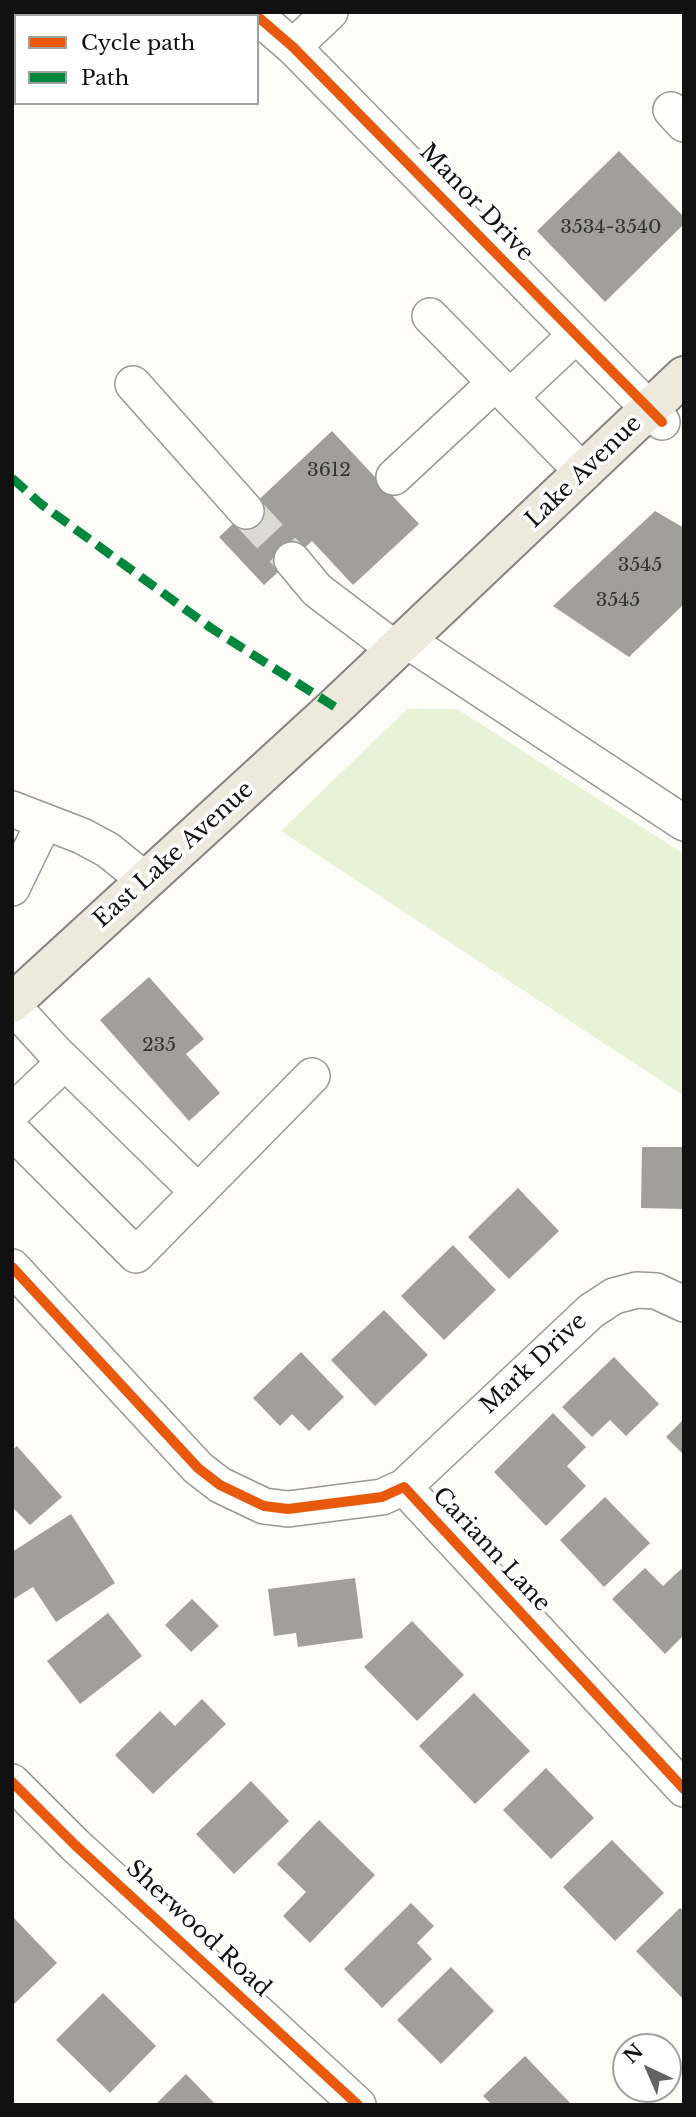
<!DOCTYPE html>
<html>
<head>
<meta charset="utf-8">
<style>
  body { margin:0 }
  #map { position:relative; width:696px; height:2117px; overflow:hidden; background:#fdfcf7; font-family:"Libre Baskerville",serif }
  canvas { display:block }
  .frame { position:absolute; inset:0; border:14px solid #111; pointer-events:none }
  .legend { position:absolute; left:14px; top:14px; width:245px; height:91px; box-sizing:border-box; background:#fff; border:2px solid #a0a0a0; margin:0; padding:9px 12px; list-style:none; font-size:21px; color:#111 }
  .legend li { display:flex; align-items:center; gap:14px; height:35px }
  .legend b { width:35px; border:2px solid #a0a0a0 }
  .north { position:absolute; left:612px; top:2033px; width:70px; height:70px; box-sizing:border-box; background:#fff; border:2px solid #a0a0a0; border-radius:50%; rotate:316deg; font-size:19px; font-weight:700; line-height:28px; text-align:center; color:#111 }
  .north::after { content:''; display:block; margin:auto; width:24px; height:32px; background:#646362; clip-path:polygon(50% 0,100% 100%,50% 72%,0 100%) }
</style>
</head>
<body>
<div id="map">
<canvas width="696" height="2117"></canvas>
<div class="frame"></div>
<ul class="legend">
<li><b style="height:9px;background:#e8590c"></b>Cycle path</li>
<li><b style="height:9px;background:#00873e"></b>Path</li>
</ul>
<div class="north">N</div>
</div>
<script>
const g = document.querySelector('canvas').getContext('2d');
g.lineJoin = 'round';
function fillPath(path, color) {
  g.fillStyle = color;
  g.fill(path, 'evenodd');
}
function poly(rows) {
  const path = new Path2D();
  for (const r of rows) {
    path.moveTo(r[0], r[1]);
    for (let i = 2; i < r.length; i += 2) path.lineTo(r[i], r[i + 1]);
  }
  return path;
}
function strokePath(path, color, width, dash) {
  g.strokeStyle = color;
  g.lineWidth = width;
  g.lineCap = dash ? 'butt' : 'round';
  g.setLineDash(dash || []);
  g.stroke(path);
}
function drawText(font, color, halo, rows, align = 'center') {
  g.font = font + ' "Libre Baskerville",serif';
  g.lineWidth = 7;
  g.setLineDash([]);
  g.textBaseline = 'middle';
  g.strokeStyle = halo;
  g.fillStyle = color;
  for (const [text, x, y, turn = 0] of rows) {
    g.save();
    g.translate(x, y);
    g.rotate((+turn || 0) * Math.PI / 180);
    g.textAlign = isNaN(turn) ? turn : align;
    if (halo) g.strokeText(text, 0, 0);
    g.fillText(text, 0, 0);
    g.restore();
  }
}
fillPath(poly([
  [407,709,457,709,684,854,684,1096,281,831]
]), '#e7f3d7');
fillPath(poly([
  [619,151,684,217,684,224,605,302,537,231],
  [332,431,419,524,353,585,312,541,264,585,219,537],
  [655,511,684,528,684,604,629,657,553,606],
  [149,977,204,1039,186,1054,220,1093,189,1121,100,1020],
  [642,1147,684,1147,684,1209,641,1208],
  [518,1188,559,1231,509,1279,468,1237],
  [453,1245,496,1290,444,1340,401,1296],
  [384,1310,428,1355,375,1406,331,1360],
  [301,1352,344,1397,309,1431,292,1414,280,1426,253,1398],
  [614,1357,659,1404,626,1436,610,1420,592,1437,562,1407],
  [553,1413,586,1447,567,1466,586,1486,546,1526,494,1472],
  [684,1419,684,1455,666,1437],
  [17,1446,62,1497,30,1525,12,1507,12,1450],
  [605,1497,650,1543,604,1587,560,1540],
  [71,1514,115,1583,56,1622,33,1587,12,1600,12,1552],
  [645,1568,663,1586,681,1569,684,1572,684,1635,665,1654,612,1599],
  [355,1578,363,1638,298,1647,296,1633,274,1636,268,1589],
  [192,1599,219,1626,191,1652,165,1625],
  [108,1613,142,1656,80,1704,47,1661],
  [412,1621,464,1675,417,1721,364,1667],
  [474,1693,530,1751,475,1804,419,1746],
  [202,1699,226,1724,153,1794,115,1755,160,1711,175,1726],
  [546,1768,594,1818,551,1859,503,1810],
  [251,1781,289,1821,234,1874,196,1834],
  [319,1820,375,1875,310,1943,283,1916,306,1892,277,1864],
  [612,1840,664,1893,615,1941,563,1887],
  [411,1903,434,1926,417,1943,432,1959,382,2008,344,1969],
  [680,1908,684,1912,684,2000,636,1951],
  [12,1916,57,1963,12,2006],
  [451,1967,494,2011,441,2064,397,2020],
  [103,1993,156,2046,110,2093,56,2040],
  [525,2056,572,2105,492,2105,483,2096],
  [186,2074,216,2105,155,2105]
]), '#a19f9c');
strokePath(poly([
  [246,511,292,560]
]), '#dad9d4', 35, [35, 18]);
const minor = poly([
  [257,16,293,47,662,422],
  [293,47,330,12],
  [671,110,684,124],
  [430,316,584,473],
  [133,384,246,511],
  [510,397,576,335],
  [394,477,495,383],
  [292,560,317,590,396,650],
  [406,640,684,823],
  [12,809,82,836,108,850,145,880],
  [12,888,44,822],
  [12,1005,54,1051,198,1192,136,1255,12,1131],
  [12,1112,65,1062],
  [198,1192,312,1076],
  [12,1267,198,1468,220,1485,264,1506,288,1509,382,1497,404,1487,684,1789],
  [404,1487,591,1311,614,1296,637,1290,656,1291,684,1304],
  [12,1782,75,1845,358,2105]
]);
const major = poly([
  [12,1003,335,707,684,376]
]);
strokePath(minor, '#979795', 38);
strokePath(major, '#858482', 42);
strokePath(minor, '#fffffe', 35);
strokePath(major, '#ede9dc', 38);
strokePath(poly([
  [12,478,41,504,211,628,335,707]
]), '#00873e', 9, [18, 9]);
strokePath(poly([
  [257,16,293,47,662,422],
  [12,1267,198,1468,220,1485,264,1506,288,1509,382,1497,404,1487,684,1789],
  [12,1782,75,1845,358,2105]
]), '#e8590c', 10);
drawText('19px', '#353434', null, [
  ["3534-3540",611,228],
  ["3612",329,471],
  ["3545",640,566],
  ["3545",618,601],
  ["235",159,1046]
]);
drawText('23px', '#111', '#fff', [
  ["Manor Drive",476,203,46],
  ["Lake Avenue",584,472,-44],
  ["East Lake Avenue",174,855,-42],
  ["Mark Drive",534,1364,-43],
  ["Cariann Lane",491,1550,47],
  ["Sherwood Road",198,1929,43]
]);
</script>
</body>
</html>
